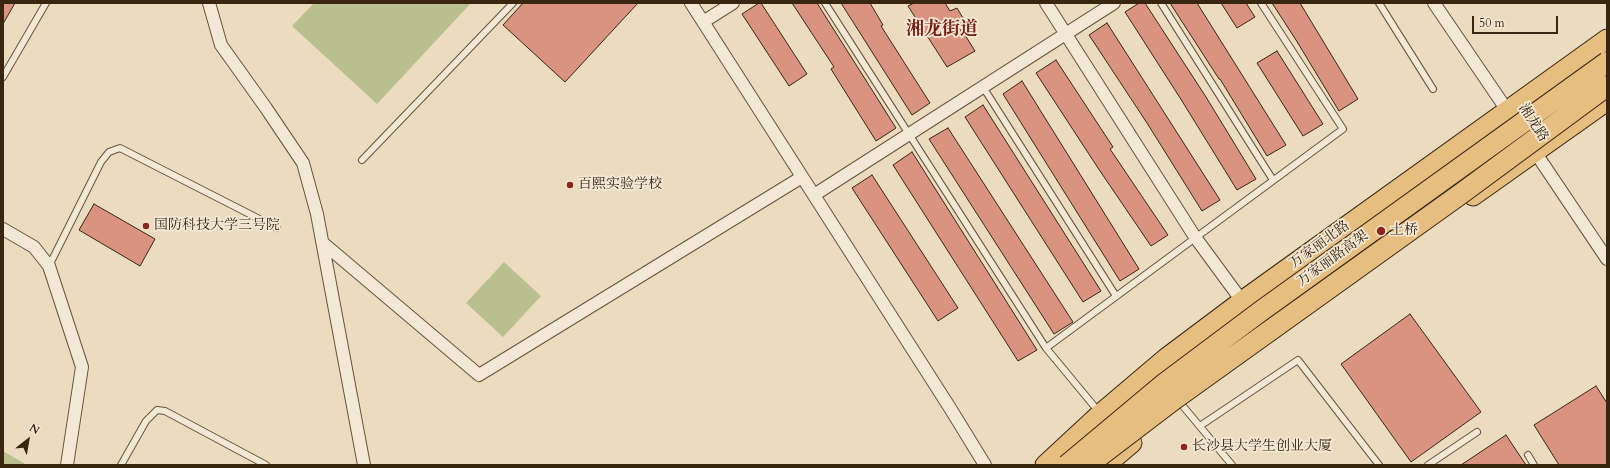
<!DOCTYPE html>
<html>
<head>
<meta charset="utf-8">
<style>
  body { margin:0 }
  #map { position:relative; width:1610px; height:468px; overflow:hidden; background:#ecdcbf; font-family:Cardo,serif }
  canvas { display:block }
  .frame { position:absolute; inset:0; border:4px solid #392611; pointer-events:none }
  .north { position:absolute; left:8px; top:420px; width:40px; height:40px; -webkit-text-stroke:3px #f3e8d5; paint-order:stroke; rotate:31deg; font-size:11px; font-weight:700; line-height:16px; text-align:center; color:#392611 }
  .north::after { content:''; display:block; margin:auto; width:14px; height:18px; background:#392611; clip-path:polygon(50% 0,100% 100%,50% 72%,0 100%) }
  .scale { position:absolute; left:1472px; top:16px; width:86px; height:18px; box-sizing:border-box; border:2px solid #392611; border-top:0; padding-left:5px; font-size:12px; line-height:14px; white-space:nowrap; color:#392611; -webkit-text-stroke:3px #f3e8d5; paint-order:stroke }
</style>
</head>
<body>
<div id="map">
<canvas width="1610" height="468"></canvas>
<div class="frame"></div>
<div class="north">N</div>
<div class="scale">50 m</div>
</div>
<script>
const g = document.querySelector('canvas').getContext('2d');
g.lineJoin = 'round';
function fillPath(path, color) {
  g.fillStyle = color;
  g.fill(path, 'evenodd');
}
function poly(rows) {
  const path = new Path2D();
  for (const r of rows) {
    path.moveTo(r[0], r[1]);
    for (let i = 2; i < r.length; i += 2) path.lineTo(r[i], r[i + 1]);
  }
  return path;
}
function strokePath(path, color, width, dash) {
  g.strokeStyle = color;
  g.lineWidth = width;
  g.lineCap = dash ? 'butt' : 'round';
  g.setLineDash(dash || []);
  g.stroke(path);
}
function drawText(font, color, halo, rows, align = 'center') {
  g.font = font + ' Cardo,"Noto Serif SC",serif';
  g.lineWidth = 3.5;
  g.setLineDash([]);
  g.textBaseline = 'middle';
  g.strokeStyle = halo;
  g.fillStyle = color;
  for (const [text, x, y, turn = 0] of rows) {
    g.save();
    g.translate(x, y);
    g.rotate((+turn || 0) * Math.PI / 180);
    g.textAlign = isNaN(turn) ? turn : align;
    if (halo) g.strokeText(text, 0, 0);
    g.fillText(text, 0, 0);
    g.restore();
  }
}
fillPath(poly([
  [314,3,471,3,377,104,292,26],
  [504,262,541,296,503,337,466,303],
  [3,451,27,465,3,465]
]), '#babf90');
const building = poly([
  [3,3,15,3,3,24,3,3],
  [523,3,638,3,565,82,503,25,523,3],
  [759,3,761,3,807,74,789,86,742,14,759,3],
  [792,3,817,3,896,128,876,141,831,69,834,67,792,3],
  [841,3,870,3,883,25,881,26,930,103,912,115,841,3],
  [914,3,945,3,950,11,957,8,966,23,958,27,965,35,975,51,947,67,908,6,914,3],
  [1139,3,1145,3,1206,97,1256,179,1237,190,1182,101,1125,12,1139,3],
  [1170,3,1197,3,1286,145,1267,156,1220,79,1219,79,1170,3],
  [1221,3,1246,3,1255,17,1237,28,1221,3],
  [1272,3,1300,3,1358,99,1339,111,1296,40,1272,3],
  [1107,23,1220,200,1202,211,1147,123,1089,35,1107,23],
  [1277,51,1323,124,1303,136,1257,63,1277,51],
  [1056,60,1113,147,1110,149,1168,235,1151,246,1098,168,1036,73,1056,60],
  [1022,81,1139,269,1120,281,1003,94,1022,81],
  [983,105,1101,291,1083,302,965,117,983,105],
  [948,128,1073,322,1054,334,929,139,948,128],
  [912,152,1037,350,1018,361,893,165,912,152],
  [872,175,958,308,938,321,852,188,872,175],
  [94,204,155,239,140,266,79,230,94,204],
  [1410,314,1481,412,1411,462,1341,364,1410,314],
  [1596,386,1607,403,1607,465,1559,465,1534,425,1596,386],
  [1506,435,1526,465,1461,465,1506,435]
]);
fillPath(building, '#db9381');
strokePath(building, '#392611', 1);
const service = poly([
  [825,3,1046,348,1099,412],
  [1161,3,1273,180],
  [1379,3,1433,89],
  [3,77,46,3],
  [983,87,1116,296],
  [362,160,513,3],
  [49,266,101,162,109,152,120,148,277,228],
  [1046,348,1343,129,1261,3],
  [1182,405,1232,465],
  [1200,426,1298,360,1379,465],
  [1528,455,1534,465],
  [121,465,146,421,157,410,165,411,266,465],
  [1428,465,1477,432]
]);
const minor = poly([
  [209,3,221,45,266,108,303,163,317,214,364,465],
  [691,3,950,408,985,465],
  [1046,3,1195,237,1242,301],
  [1434,3,1511,116],
  [703,22,733,3],
  [1531,146,1607,259],
  [814,195,1114,3],
  [3,229,34,247,49,266,82,367,67,465],
  [323,243,479,375,802,177]
]);
const primary = poly([
  [1473,196,1607,101],
  [1045,465,1100,414,1166,358,1242,301,1607,39],
  [1106,465,1132,443]
]);
strokePath(service, '#66543c', 8);
strokePath(minor, '#66543c', 14);
strokePath(primary, '#392611', 21);
strokePath(service, '#f3e8d5', 6);
strokePath(minor, '#f3e8d5', 12);
strokePath(primary, '#e6be80', 19);
const trunkBridge = poly([
  [1067,465,1165,383,1261,311,1607,62],
  [1088,465,1176,398,1462,193,1607,86]
]);
strokePath(trunkBridge, '#392611', 22, []);
strokePath(trunkBridge, '#e6be80', 20);
for (const [x, y, r, color] of [
  [570,185,4,"#8f2418"],
  [146,226,4,"#8f2418"],
  [1381,231,5,"#8f2418"],
  [1184,447,4,"#8f2418"]
]) {
  const dot = new Path2D();
  dot.arc(x, y, r, 0, 2 * Math.PI);
  g.fillStyle = color;
  g.fill(dot);
  strokePath(dot, '#f3e8d5', 1.5);
}
drawText('14px', '#392611', '#f3e8d5', [
  ["湘龙路",1533,123,57],
  ["万家丽北路",1320,245,-36],
  ["万家丽路高架",1333,259,-36]
]);
drawText('14px', '#392611', '#f3e8d5', [
  ["百熙实验学校",578,185],
  ["国防科技大学三号院",154,226],
  ["土桥",1390,231],
  ["长沙县大学生创业大厦",1192,447]
], 'left');
drawText('bold 18px', '#7a1f14', '#f3e8d5', [
  ["湘龙街道",942,30]
]);
</script>
</body>
</html>
